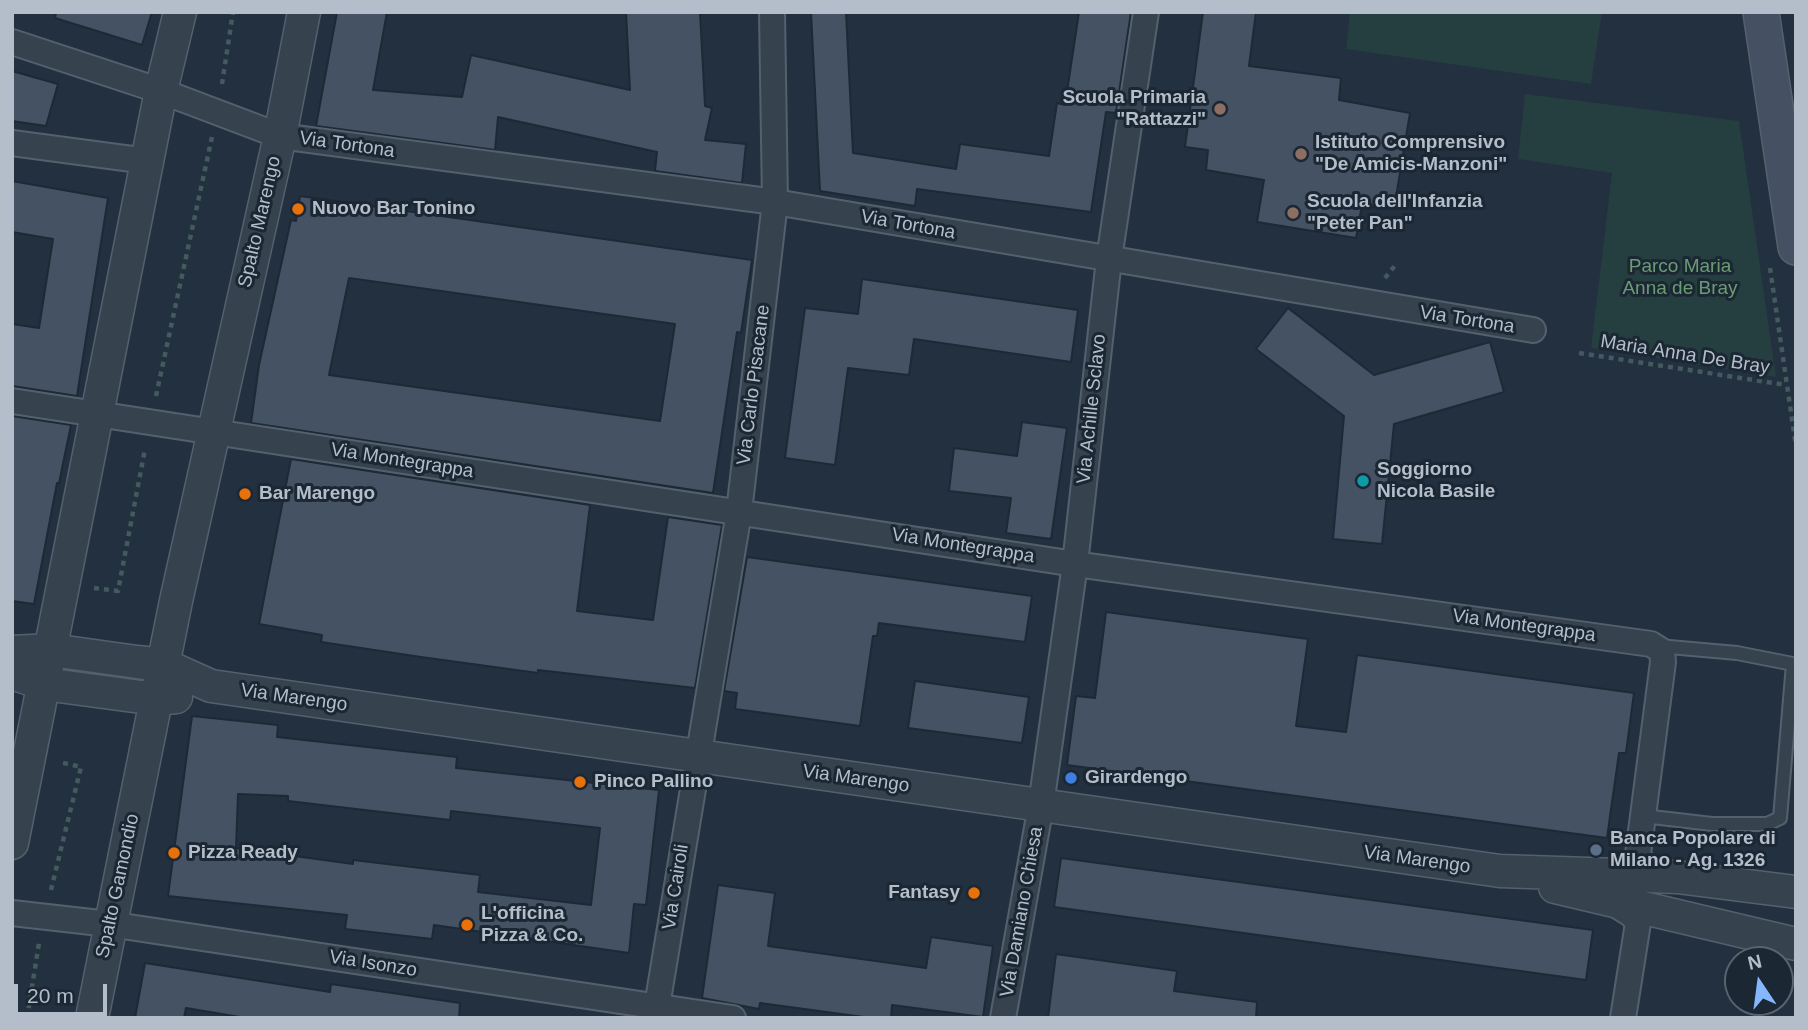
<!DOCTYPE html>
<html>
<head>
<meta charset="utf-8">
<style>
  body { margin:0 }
  #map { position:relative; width:1808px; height:1030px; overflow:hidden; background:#23303f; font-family:Arial,sans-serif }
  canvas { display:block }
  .frame { position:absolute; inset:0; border:14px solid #b4bdca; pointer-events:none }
  .north { position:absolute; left:1724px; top:946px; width:70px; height:70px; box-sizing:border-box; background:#1c2734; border:2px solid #596370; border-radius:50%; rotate:347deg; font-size:19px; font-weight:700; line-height:28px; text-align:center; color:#b4bdca }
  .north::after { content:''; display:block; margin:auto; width:24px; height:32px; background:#86b7fc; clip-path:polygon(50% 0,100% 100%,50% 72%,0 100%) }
  .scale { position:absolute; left:14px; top:984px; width:93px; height:32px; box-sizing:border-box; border:4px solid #b4bdca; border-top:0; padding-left:9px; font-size:21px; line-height:24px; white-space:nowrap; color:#b4bdca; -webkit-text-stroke:5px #1c2734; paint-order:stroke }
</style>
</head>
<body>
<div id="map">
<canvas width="1808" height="1030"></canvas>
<div class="frame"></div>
<div class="north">N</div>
<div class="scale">20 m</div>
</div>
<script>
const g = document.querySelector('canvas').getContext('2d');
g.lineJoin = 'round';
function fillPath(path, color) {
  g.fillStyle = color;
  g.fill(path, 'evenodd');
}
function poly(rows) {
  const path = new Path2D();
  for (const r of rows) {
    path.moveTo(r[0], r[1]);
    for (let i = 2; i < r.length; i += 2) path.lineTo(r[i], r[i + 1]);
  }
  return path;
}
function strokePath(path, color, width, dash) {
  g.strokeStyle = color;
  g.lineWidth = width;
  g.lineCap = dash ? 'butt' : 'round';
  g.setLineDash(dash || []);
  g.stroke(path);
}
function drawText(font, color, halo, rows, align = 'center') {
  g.font = font + ' Arial,sans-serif';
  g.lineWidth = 6;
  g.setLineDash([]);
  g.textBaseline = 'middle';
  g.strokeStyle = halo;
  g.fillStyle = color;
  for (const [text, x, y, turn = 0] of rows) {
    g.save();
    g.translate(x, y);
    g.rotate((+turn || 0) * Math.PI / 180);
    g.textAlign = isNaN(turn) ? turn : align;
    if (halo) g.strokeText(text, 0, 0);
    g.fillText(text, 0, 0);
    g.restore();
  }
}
fillPath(poly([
  [1350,12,1602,12,1591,84,1346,49],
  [1525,94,1739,121,1776,377,1591,348,1612,173,1518,159]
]), '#253e40');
const building = poly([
  [56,12,152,12,142,45,55,18,56,12],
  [337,12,387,12,373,90,462,97,471,55,630,90,626,12,700,12,705,106,712,108,705,140,746,144,742,183,655,171,657,152,498,117,495,150,316,126,337,12],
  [811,12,846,12,853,153,956,169,960,144,1049,156,1057,103,1065,105,1079,12,1131,12,1116,113,1106,112,1091,212,917,189,915,206,820,191,811,12],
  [1203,12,1256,12,1249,66,1341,78,1339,100,1410,113,1394,209,1362,205,1356,238,1257,222,1264,180,1206,170,1208,150,1185,147,1203,12],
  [12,71,58,84,46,126,12,121,12,71],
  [12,181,108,198,77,396,12,386,12,324,39,328,53,239,12,232,12,181],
  [300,196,752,260,741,333,737,332,713,493,251,423,259,365,291,220,296,221,300,196],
  [349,278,675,324,660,421,329,375,349,278],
  [862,279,1078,310,1071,362,914,339,909,375,848,368,835,465,785,458,805,308,858,314,862,279],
  [1288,308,1374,375,1490,342,1504,392,1394,424,1382,544,1333,539,1344,416,1256,349,1288,308],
  [12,416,71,425,59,483,57,483,34,604,12,601,12,416],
  [1022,422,1067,428,1051,539,1006,533,1011,498,949,491,954,448,1017,456,1022,422],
  [291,459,590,505,577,611,653,620,668,517,722,525,695,688,538,670,538,673,421,657,321,642,322,635,259,624,291,459],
  [747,557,1032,596,1025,642,879,623,877,636,873,636,860,726,735,709,737,693,724,691,747,557],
  [1106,612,1308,639,1296,726,1346,732,1357,655,1634,693,1626,753,1619,753,1607,838,1067,765,1076,696,1095,698,1106,612],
  [915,681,1029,697,1022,743,908,728,915,681],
  [192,716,278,725,277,737,457,757,456,768,659,790,646,905,634,904,629,953,434,925,432,939,345,929,347,915,168,896,192,716],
  [238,794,288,796,288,801,450,820,451,811,600,828,591,905,478,892,480,875,353,860,353,864,236,848,238,794],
  [1061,858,1593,930,1586,980,1054,907,1061,858],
  [718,885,775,893,768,946,926,968,931,937,993,946,983,1017,892,1005,891,1018,871,1018,760,1003,759,1009,702,998,718,885],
  [1056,954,1177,971,1174,991,1257,1002,1256,1018,1048,1018,1056,954],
  [145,963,330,992,331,984,460,1003,459,1018,246,1018,186,1008,184,1018,135,1018,145,963]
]);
fillPath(building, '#445263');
strokePath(building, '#1e2936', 2);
const service = poly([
  [1643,816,1712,824,1767,824,1780,818,1793,664,1737,653,1658,646]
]);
const minor = poly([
  [12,42,161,91,280,136,775,202,1533,330],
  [12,143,147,161],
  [12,401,1075,564,1651,644,1662,651,1663,662,1638,854,1645,868,1666,874],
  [1613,903,1632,915,1638,923,1623,1018],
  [12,913,109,924,733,1018],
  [655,1018,739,512,775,202,772,12],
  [1003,1018,1041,805,1075,564,1109,259,1146,12]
]);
const tertiary = poly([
  [12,652,51,650,137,662,164,665,211,686,1500,871,1677,877,1796,892],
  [12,673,44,684,156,699,176,697],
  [12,843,161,91,180,12],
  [1555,887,1796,944],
  [92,1018,176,601,280,136,304,12]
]);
const secondary = poly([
  [1761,12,1796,247]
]);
strokePath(service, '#55606d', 16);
strokePath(minor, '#55606d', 28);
strokePath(tertiary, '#55606d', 35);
strokePath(secondary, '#55606d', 38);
strokePath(poly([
  [222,84,233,12],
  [1770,268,1796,447],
  [1385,278,1397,263],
  [1579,353,1786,385],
  [156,396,212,137],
  [94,588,118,591,145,449],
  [51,890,81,767,59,762],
  [27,1018,39,943]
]), '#435b5d', 4.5, [5, 5]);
strokePath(service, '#37424f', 12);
strokePath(minor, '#37424f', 24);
strokePath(tertiary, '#37424f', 32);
strokePath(secondary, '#455162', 35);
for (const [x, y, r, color] of [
  [1220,109,7,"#8d6e63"],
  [1301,154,7,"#8d6e63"],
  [298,209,7,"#e8710a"],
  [1293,213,7,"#8d6e63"],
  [1363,481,7,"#0f9aa8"],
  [245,494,7,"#e8710a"],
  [1071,778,7,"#3f7fe0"],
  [580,782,7,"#e8710a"],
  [1596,850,7,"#5c6f8a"],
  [174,853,7,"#e8710a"],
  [974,893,7,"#e8710a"],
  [467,925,7,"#e8710a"]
]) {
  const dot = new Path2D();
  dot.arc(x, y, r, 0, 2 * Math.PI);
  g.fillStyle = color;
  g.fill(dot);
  strokePath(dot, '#1c2734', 2.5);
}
drawText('bold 19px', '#b4bdca', '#1c2734', [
  ["Scuola Primaria",1206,98,"right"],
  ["\"Rattazzi\"",1206,120,"right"],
  ["Istituto Comprensivo",1315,143],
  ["\"De Amicis-Manzoni\"",1315,165],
  ["Scuola dell'Infanzia",1307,202],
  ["\"Peter Pan\"",1307,224],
  ["Nuovo Bar Tonino",312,209],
  ["Soggiorno",1377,470],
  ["Nicola Basile",1377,492],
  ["Bar Marengo",259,494],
  ["Girardengo",1085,778],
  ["Pinco Pallino",594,782],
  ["Banca Popolare di",1610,839],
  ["Milano - Ag. 1326",1610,861],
  ["Pizza Ready",188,853],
  ["Fantasy",960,893,"right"],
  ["L'officina",481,914],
  ["Pizza & Co.",481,936]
], 'left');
drawText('19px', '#b4bdca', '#1c2734', [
  ["Via Tortona",347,145,8],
  ["Spalto Marengo",260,222,-77],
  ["Via Tortona",908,225,10],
  ["Via Tortona",1467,320,9],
  ["Maria Anna De Bray",1685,355,9],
  ["Via Carlo Pisacane",754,385,-83],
  ["Via Achille Sclavo",1092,409,-84],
  ["Via Montegrappa",402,461,9],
  ["Via Montegrappa",963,546,9],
  ["Via Montegrappa",1524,626,8],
  ["Via Marengo",294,698,8],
  ["Via Marengo",856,779,8],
  ["Via Marengo",1417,860,8],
  ["Spalto Gamondio",118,886,-78],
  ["Via Cairoli",676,887,-81],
  ["Via Damiano Chiesa",1022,912,-80],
  ["Via Isonzo",373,964,9]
]);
drawText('19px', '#6a9c74', '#1c2734', [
  ["Parco Maria",1680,267],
  ["Anna de Bray",1680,289]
]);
</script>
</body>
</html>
